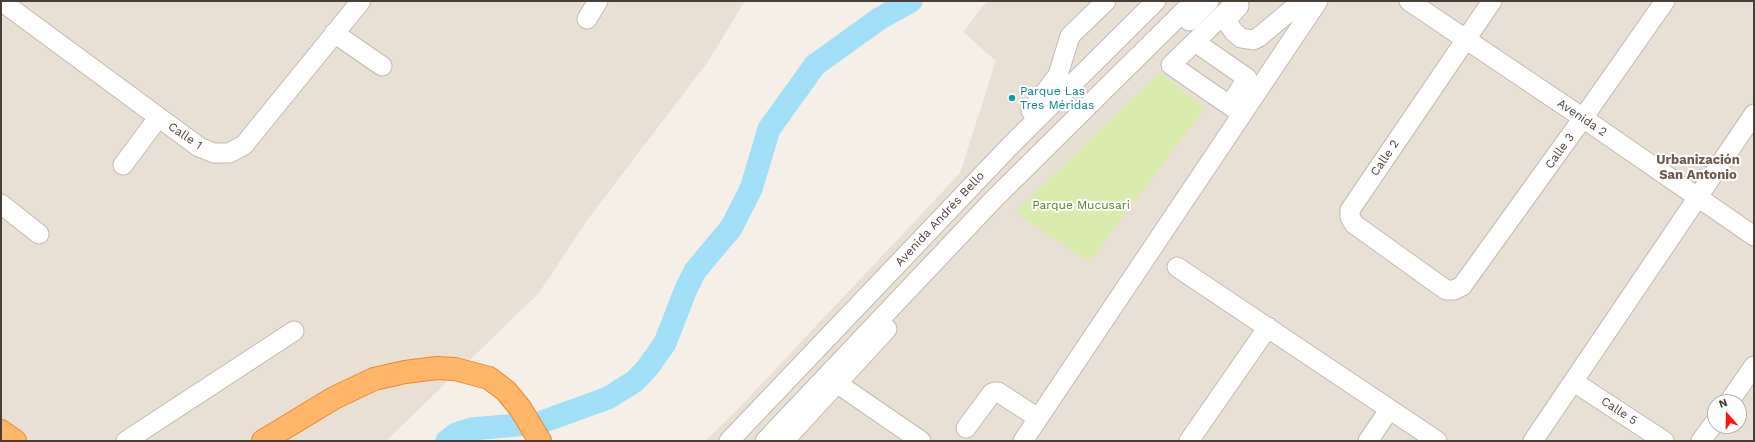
<!DOCTYPE html>
<html>
<head>
<meta charset="utf-8">
<style>
  body { margin:0 }
  #map { position:relative; width:1755px; height:442px; overflow:hidden; background:#f5efe7; font-family:"Work Sans",sans-serif }
  canvas { display:block }
  .frame { position:absolute; inset:0; border:2px solid #493e36; pointer-events:none }
  .north { position:absolute; left:1707px; top:394px; width:40px; height:40px; box-sizing:border-box; background:#fff; border:1px solid #b6b2af; border-radius:50%; rotate:340deg; font-size:11px; font-weight:700; line-height:16px; text-align:center; color:#493e36 }
  .north::after { content:''; display:block; margin:auto; width:14px; height:18px; background:#ff1415; clip-path:polygon(50% 0,100% 100%,50% 72%,0 100%) }
</style>
</head>
<body>
<div id="map">
<canvas width="1755" height="442"></canvas>
<div class="frame"></div>
<div class="north">N</div>
</div>
<script>
const g = document.querySelector('canvas').getContext('2d');
g.lineJoin = 'round';
function fillPath(path, color) {
  g.fillStyle = color;
  g.fill(path, 'evenodd');
}
function poly(rows) {
  const path = new Path2D();
  for (const r of rows) {
    path.moveTo(r[0], r[1]);
    for (let i = 2; i < r.length; i += 2) path.lineTo(r[i], r[i + 1]);
  }
  return path;
}
function strokePath(path, color, width, dash) {
  g.strokeStyle = color;
  g.lineWidth = width;
  g.lineCap = dash ? 'butt' : 'round';
  g.setLineDash(dash || []);
  g.stroke(path);
}
function drawText(font, color, halo, rows, align = 'center') {
  g.font = font + ' "Work Sans",sans-serif';
  g.lineWidth = 4;
  g.setLineDash([]);
  g.textBaseline = 'middle';
  g.strokeStyle = halo;
  g.fillStyle = color;
  for (const [text, x, y, turn = 0] of rows) {
    g.save();
    g.translate(x, y);
    g.rotate((+turn || 0) * Math.PI / 180);
    g.textAlign = isNaN(turn) ? turn : align;
    if (halo) g.strokeText(text, 0, 0);
    g.fillText(text, 0, 0);
    g.restore();
  }
}
fillPath(poly([
  [1,1,745,1,707,63,588,219,539,293,386,441,1,441],
  [987,1,1754,1,1754,441,705,441,736,411,960,173,996,61,963,32],
  [1715,402,1739,402,1739,426,1715,426]
]), '#e9e0d5');
fillPath(poly([
  [1160,72,1204,109,1089,262,1015,212]
]), '#d9ecae');
strokePath(poly([
  [447,441,456,434,472,429,539,423,608,398,635,381,648,367,665,343,686,289,695,271,731,228,751,189,769,129,815,65,879,19,911,1]
]), '#a0dff5', 23);
const minor = poly([
  [1,1,199,147,214,153,229,153,244,145,361,1],
  [1237,1,1171,65,1242,114],
  [1409,1,1583,118,1754,236],
  [1492,1,1350,210,1350,217,1354,224,1446,290,1454,290,1462,286,1583,118,1665,1],
  [1239,6,1229,17,1229,25,1234,32,1241,38,1253,40,1259,37,1302,1],
  [587,19,598,1],
  [1189,21,1209,1],
  [334,33,382,66],
  [1195,42,1247,78,1230,105],
  [1031,111,1058,75,1070,36,1106,1],
  [123,165,158,118],
  [1,204,39,234],
  [1177,267,1437,441],
  [1574,382,1664,441],
  [838,384,921,441],
  [1729,402,1754,366],
  [966,428,992,393,995,392,998,392,1038,418],
  [126,441,294,331],
  [729,441,1011,145,1156,1],
  [765,441,994,199,1194,1],
  [784,441,887,329],
  [1023,441,1318,1],
  [1189,441,1268,327],
  [1368,441,1389,410],
  [1533,441,1754,114],
  [1701,441,1715,422]
]);
const highway = poly([
  [1,431,15,441],
  [263,441,334,398,374,379,405,372,437,368,455,369,489,378,506,391,520,408,540,441]
]);
strokePath(minor, '#c4b8ac', 21);
strokePath(highway, '#e8872e', 24);
strokePath(minor, '#fff', 19);
strokePath(highway, '#ffb668', 22);
for (const [x, y, r, color] of [
  [1012,98,4,"#0f9aa8"]
]) {
  const dot = new Path2D();
  dot.arc(x, y, r, 0, 2 * Math.PI);
  g.fillStyle = color;
  g.fill(dot);
  strokePath(dot, '#fff', 1.5);
}
drawText('12px', '#0d838f', '#fff', [
  ["Parque Las",1020,91],
  ["Tres Méridas",1020,105]
], 'left');
drawText('12px', '#493e36', '#fff', [
  ["Avenida 2",1582,118,34],
  ["Calle 1",185,136,34],
  ["Calle 3",1560,151,-54],
  ["Calle 2",1385,158,-56],
  ["Avenida Andrés Bello",940,219,-47],
  ["Calle 5",1619,411,33]
]);
drawText('12px', '#547f24', '#fff', [
  ["Parque Mucusari",1081,205]
]);
drawText('bold 13px', '#6c5a4c', '#fff', [
  ["Urbanización",1698,160],
  ["San Antonio",1698,175]
]);
</script>
</body>
</html>
